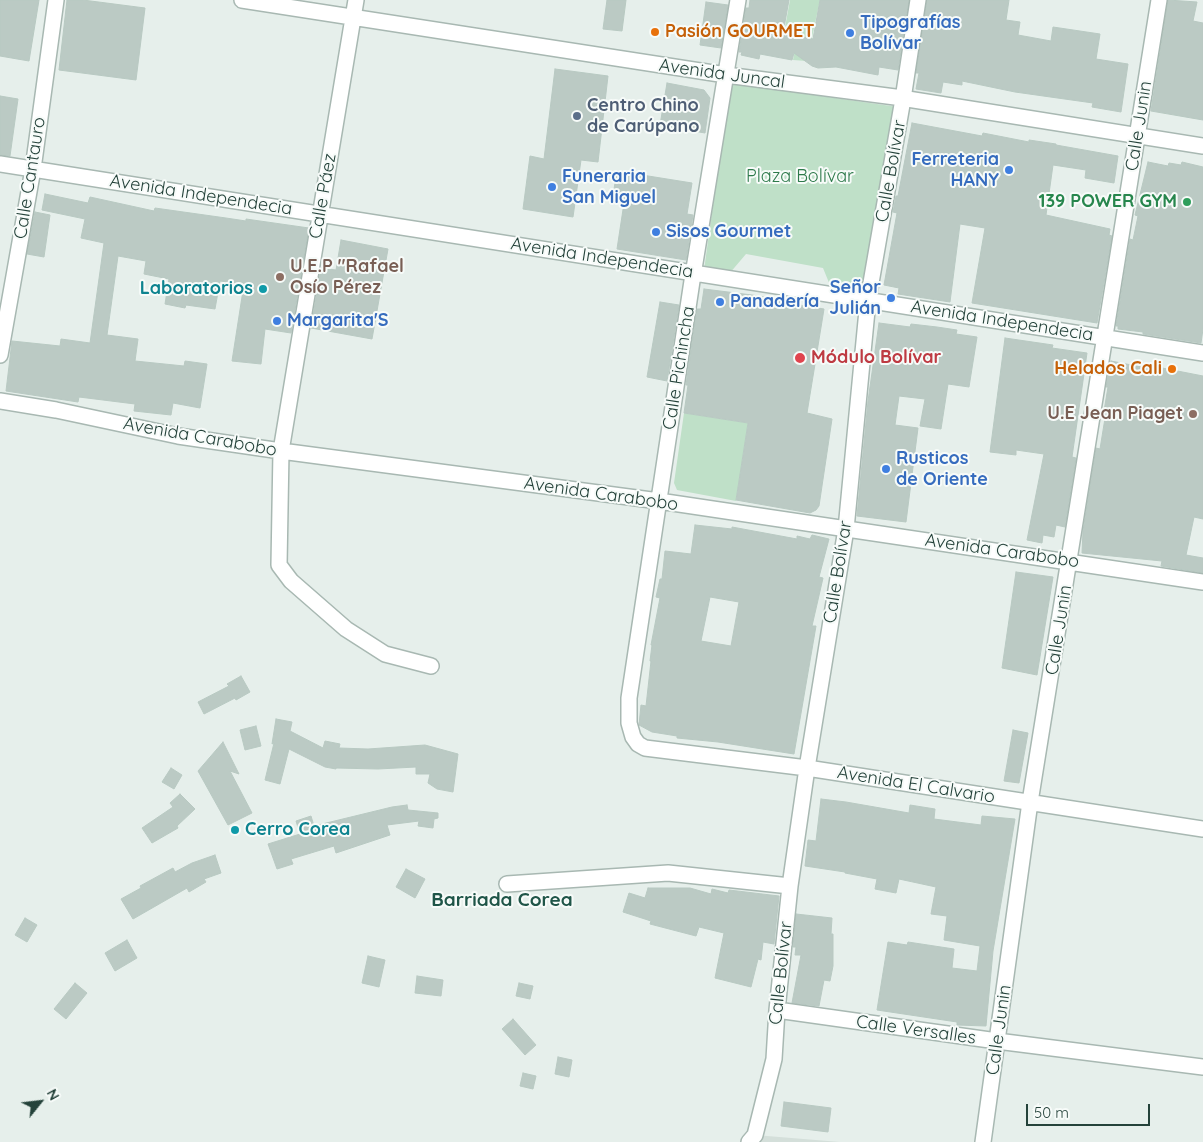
<!DOCTYPE html>
<html>
<head>
<meta charset="utf-8">
<style>
  body { margin:0 }
  #map { position:relative; width:1203px; height:1142px; overflow:hidden; background:#e6efeb; font-family:Quicksand,sans-serif }
  canvas { display:block }
  .north { position:absolute; left:15px; top:1077px; width:50px; height:50px; -webkit-text-stroke:4px #f7fbf9; paint-order:stroke; rotate:61deg; font-size:14px; font-weight:700; line-height:20px; text-align:center; color:#24423a }
  .north::after { content:''; display:block; margin:auto; width:18px; height:22px; background:#24423a; clip-path:polygon(50% 0,100% 100%,50% 72%,0 100%) }
  .scale { position:absolute; left:1026px; top:1104px; width:124px; height:22px; box-sizing:border-box; border:2px solid #24423a; border-top:0; padding-left:6px; font-size:15px; line-height:18px; white-space:nowrap; color:#24423a; -webkit-text-stroke:4px #f7fbf9; paint-order:stroke }
</style>
</head>
<body>
<div id="map">
<canvas width="1203" height="1142"></canvas>
<div class="north">N</div>
<div class="scale">50 m</div>
</div>
<script>
const g = document.querySelector('canvas').getContext('2d');
g.lineJoin = 'round';
function fillPath(path, color) {
  g.fillStyle = color;
  g.fill(path, 'evenodd');
}
function poly(rows) {
  const path = new Path2D();
  for (const r of rows) {
    path.moveTo(r[0], r[1]);
    for (let i = 2; i < r.length; i += 2) path.lineTo(r[i], r[i + 1]);
  }
  return path;
}
function strokePath(path, color, width, dash) {
  g.strokeStyle = color;
  g.lineWidth = width;
  g.lineCap = dash ? 'butt' : 'round';
  g.setLineDash(dash || []);
  g.stroke(path);
}
function drawText(font, color, halo, rows, align = 'center') {
  g.font = font + ' Quicksand,sans-serif';
  g.lineWidth = 4;
  g.setLineDash([]);
  g.textBaseline = 'middle';
  g.strokeStyle = halo;
  g.fillStyle = color;
  for (const [text, x, y, turn = 0] of rows) {
    g.save();
    g.translate(x, y);
    g.rotate((+turn || 0) * Math.PI / 180);
    g.textAlign = isNaN(turn) ? turn : align;
    if (halo) g.strokeText(text, 0, 0);
    g.fillText(text, 0, 0);
    g.restore();
  }
}
fillPath(poly([
  [755,1135,840,1142,749,1142]
]), '#d4dfda');
fillPath(poly([
  [790,0,820,0,807,61,793,60,798,34,784,33],
  [730,83,898,107,860,295,832,290,823,268,746,254,729,274,704,270],
  [684,413,748,423,736,501,677,490,674,483]
]), '#bfe0c8');
const building = poly([
  [0,0,39,0,29,61,0,56,0,0],
  [67,0,83,0,145,8,136,80,59,70,67,0],
  [607,0,626,0,622,31,603,29,607,0],
  [750,0,789,0,783,33,813,39,820,0,909,0,898,70,879,67,878,75,836,67,818,68,812,66,794,53,792,60,760,54,759,59,741,55,742,52,739,52,746,8,749,8,750,0],
  [927,0,1009,0,1006,20,1020,22,1018,35,1051,41,1053,27,1100,34,1096,59,1128,64,1121,112,1092,107,1093,103,1015,92,962,81,962,85,943,82,941,93,916,89,919,73,916,73,927,0],
  [1168,0,1197,2,1193,21,1203,23,1203,120,1151,111,1168,0],
  [706,2,728,5,721,48,700,45,706,2],
  [555,69,608,76,598,162,581,160,573,217,523,209,530,156,544,159,555,69],
  [667,83,704,90,710,98,705,133,660,125,667,83],
  [0,96,18,99,10,156,0,155,0,96],
  [912,123,982,136,983,133,1029,142,1029,140,1056,144,1056,145,1118,156,1114,183,1085,178,1086,170,1053,165,1046,215,1110,229,1109,235,1112,236,1097,323,972,303,985,228,960,224,950,302,898,294,899,288,884,285,897,213,893,212,896,196,898,196,912,123],
  [1148,162,1168,166,1169,163,1181,165,1182,162,1203,167,1203,329,1201,343,1143,334,1143,332,1118,329,1118,326,1116,326,1130,239,1133,240,1138,216,1135,215,1148,162],
  [617,171,692,183,687,214,693,215,686,260,617,249,624,203,612,201,617,171],
  [45,194,88,203,90,197,154,211,155,208,226,218,246,221,246,219,309,228,291,333,265,329,261,364,232,361,244,284,220,281,215,309,186,305,185,308,165,304,169,279,144,274,146,261,118,256,107,335,138,339,135,361,184,366,185,361,207,364,200,408,173,403,171,415,134,411,135,404,79,397,78,402,6,391,12,341,60,346,61,339,90,343,104,243,81,238,85,219,42,210,45,194],
  [35,212,50,215,44,257,27,254,35,212],
  [341,240,388,249,372,339,311,328,321,268,336,270,341,240],
  [704,289,752,295,782,300,782,302,824,309,807,413,832,419,819,506,816,510,810,513,736,500,748,423,684,413,688,385,686,385,697,309,701,309,704,289],
  [660,302,679,305,667,381,647,377,660,302],
  [879,323,910,327,911,324,937,327,957,330,956,334,977,337,969,387,948,384,941,429,920,426,925,399,899,396,895,425,918,428,906,522,857,516,868,401,879,323],
  [1005,338,1053,345,1052,348,1087,353,1072,457,1076,458,1065,527,1056,525,1054,537,1043,535,1042,543,1027,540,1044,454,1016,450,1016,455,990,452,1005,338],
  [1111,361,1157,370,1157,367,1203,376,1203,519,1194,517,1186,555,1203,558,1203,573,1161,566,1162,561,1082,553,1083,531,1096,448,1100,449,1106,412,1104,411,1108,387,1106,387,1111,361],
  [695,525,732,529,732,527,797,539,797,536,810,539,812,535,829,539,819,577,823,578,812,626,816,626,794,754,718,742,677,738,677,736,652,732,639,725,641,705,646,706,651,661,650,661,652,645,651,645,660,598,656,597,660,579,662,579,665,551,691,554,695,525],
  [710,597,739,602,731,646,701,641,710,597],
  [1016,572,1053,577,1037,675,1002,668,1016,572],
  [241,676,250,692,236,700,235,698,204,714,198,702,229,686,227,684,241,676],
  [276,719,292,722,290,731,323,748,325,741,340,744,339,748,368,749,425,745,458,754,453,792,437,789,428,783,430,774,416,774,416,767,378,769,336,768,336,769,325,767,289,749,280,784,265,780,274,743,272,744,276,719],
  [256,726,261,746,245,750,240,730,256,726],
  [1013,730,1028,733,1019,783,1004,781,1013,730],
  [223,742,239,774,230,771,252,813,228,825,198,771,223,742],
  [171,768,182,775,174,789,162,782,171,768],
  [180,794,195,809,177,826,178,828,152,843,142,828,173,807,170,803,180,794],
  [821,799,846,802,909,813,910,805,935,809,934,819,981,825,982,816,1015,819,993,951,986,1026,957,1025,957,1022,877,1010,888,942,907,945,908,942,954,949,952,968,977,971,980,946,944,940,947,916,931,914,936,887,899,879,896,893,875,889,877,879,845,873,845,872,805,866,808,840,816,841,821,799],
  [407,805,408,810,438,813,438,818,434,819,433,828,418,826,419,821,387,825,390,835,336,853,334,846,291,859,293,864,277,869,268,844,300,834,296,821,311,816,314,826,392,807,407,805],
  [215,855,221,873,204,879,206,882,189,892,187,888,133,919,121,899,141,888,140,886,173,868,175,872,192,863,215,855],
  [406,869,425,879,415,898,396,887,406,869],
  [648,888,690,888,711,894,712,889,728,893,729,890,779,896,774,944,763,942,761,960,758,959,751,987,715,978,724,933,699,927,696,936,650,924,651,921,623,912,629,893,645,898,648,888],
  [796,914,832,918,831,934,833,934,833,966,830,981,824,980,819,1006,792,1003,801,955,795,955,796,947,793,947,796,914],
  [25,918,37,925,27,942,15,935,25,918],
  [127,940,137,958,115,971,105,953,127,940],
  [368,956,385,960,379,987,362,983,368,956],
  [417,976,443,980,441,996,415,993,417,976],
  [75,983,87,993,66,1019,54,1009,75,983],
  [519,983,533,986,530,999,516,996,519,983],
  [513,1019,536,1045,525,1055,502,1029,513,1019],
  [558,1057,572,1060,569,1077,555,1074,558,1057],
  [523,1073,536,1076,533,1089,520,1086,523,1073],
  [784,1102,831,1108,828,1132,781,1126,784,1102]
]);
fillPath(building, '#bbcac4');
strokePath(building, '#b8c9c2', 1);
const minor = poly([
  [242,0,726,75,895,97,1203,146],
  [356,0,281,451,279,565,291,581,346,629,385,654,431,666],
  [738,0,692,281,629,698,629,723,633,737,638,744,645,748,807,768,1203,829],
  [0,164,1203,353],
  [0,355,33,169,56,0],
  [0,401,56,410,178,436,281,451,659,501,1203,582],
  [507,884,668,873,790,886],
  [777,1010,997,1041,1203,1067],
  [749,1142,755,1135,774,1059,777,1010,790,886,807,768,846,529,868,300,903,99,918,0],
  [983,1142,1030,802,1159,0]
]);
strokePath(minor, '#a8b8b2', 18);
strokePath(minor, '#fff', 15);
for (const [x, y, r, color] of [
  [655,32,5,"#e8710a"],
  [850,33,5,"#3f7fe0"],
  [577,116,5,"#5c6f8a"],
  [1009,170,5,"#3f7fe0"],
  [552,187,5,"#3f7fe0"],
  [1187,202,5,"#2e9e5b"],
  [656,232,5,"#3f7fe0"],
  [280,277,5,"#8d6e63"],
  [263,289,5,"#0f9aa8"],
  [891,298,5,"#3f7fe0"],
  [720,302,5,"#3f7fe0"],
  [277,321,5,"#3f7fe0"],
  [800,358,6,"#e0444e"],
  [1172,369,5,"#e8710a"],
  [1193,414,5,"#8d6e63"],
  [886,469,5,"#3f7fe0"],
  [235,830,5,"#0f9aa8"]
]) {
  const dot = new Path2D();
  dot.arc(x, y, r, 0, 2 * Math.PI);
  g.fillStyle = color;
  g.fill(dot);
  strokePath(dot, '#f7fbf9', 2);
}
drawText('bold 18px', '#366cbe', '#f7fbf9', [
  ["Tipografías",860,23],
  ["Bolívar",860,44],
  ["Ferreteria",999,160,"right"],
  ["HANY",999,181,"right"],
  ["Funeraria",562,177],
  ["San Miguel",562,198],
  ["Sisos Gourmet",666,232],
  ["Señor",881,288,"right"],
  ["Julián",881,309,"right"],
  ["Panadería",730,302],
  ["Margarita'S",287,321],
  ["Rusticos",896,459],
  ["de Oriente",896,480]
], 'left');
drawText('bold 18px', '#c56008', '#f7fbf9', [
  ["Pasión GOURMET",665,32],
  ["Helados Cali",1162,369,"right"]
], 'left');
drawText('18px', '#24423a', '#f7fbf9', [
  ["Avenida Juncal",722,74,8],
  ["Calle Junin",1139,126,-81],
  ["Calle Bolívar",891,171,-80],
  ["Calle Cantauro",30,178,-81],
  ["Avenida Independecia",201,195,9],
  ["Calle Páez",323,196,-80],
  ["Avenida Independecia",602,258,9],
  ["Avenida Independecia",1002,321,9],
  ["Calle Pichincha",679,368,-81],
  ["Avenida Carabobo",200,437,10],
  ["Avenida Carabobo",601,494,8],
  ["Avenida Carabobo",1002,551,8],
  ["Calle Bolívar",838,572,-81],
  ["Calle Junin",1059,630,-81],
  ["Avenida El Calvario",916,785,9],
  ["Calle Bolívar",781,973,-84],
  ["Calle Versalles",916,1030,8],
  ["Calle Junin",999,1030,-82]
]);
drawText('bold 18px', '#4e5e75', '#f7fbf9', [
  ["Centro Chino",587,106],
  ["de Carúpano",587,127]
], 'left');
drawText('18px', '#2d7a4b', '#f7fbf9', [
  ["Plaza Bolívar",800,177]
]);
drawText('bold 18px', '#27864d', '#f7fbf9', [
  ["139 POWER GYM",1177,202]
], 'right');
drawText('bold 18px', '#785e54', '#f7fbf9', [
  ["U.E.P \"Rafael",290,267],
  ["Osío Pérez",290,288],
  ["U.E Jean Piaget",1183,414,"right"]
], 'left');
drawText('bold 18px', '#0d838f', '#f7fbf9', [
  ["Laboratorios",253,289],
  ["Cerro Corea",245,830,"left"]
], 'right');
drawText('bold 18px', '#be3a42', '#f7fbf9', [
  ["Módulo Bolívar",811,358]
], 'left');
drawText('bold 19px', '#1f5548', '#f7fbf9', [
  ["Barriada Corea",502,900]
]);
</script>
</body>
</html>
